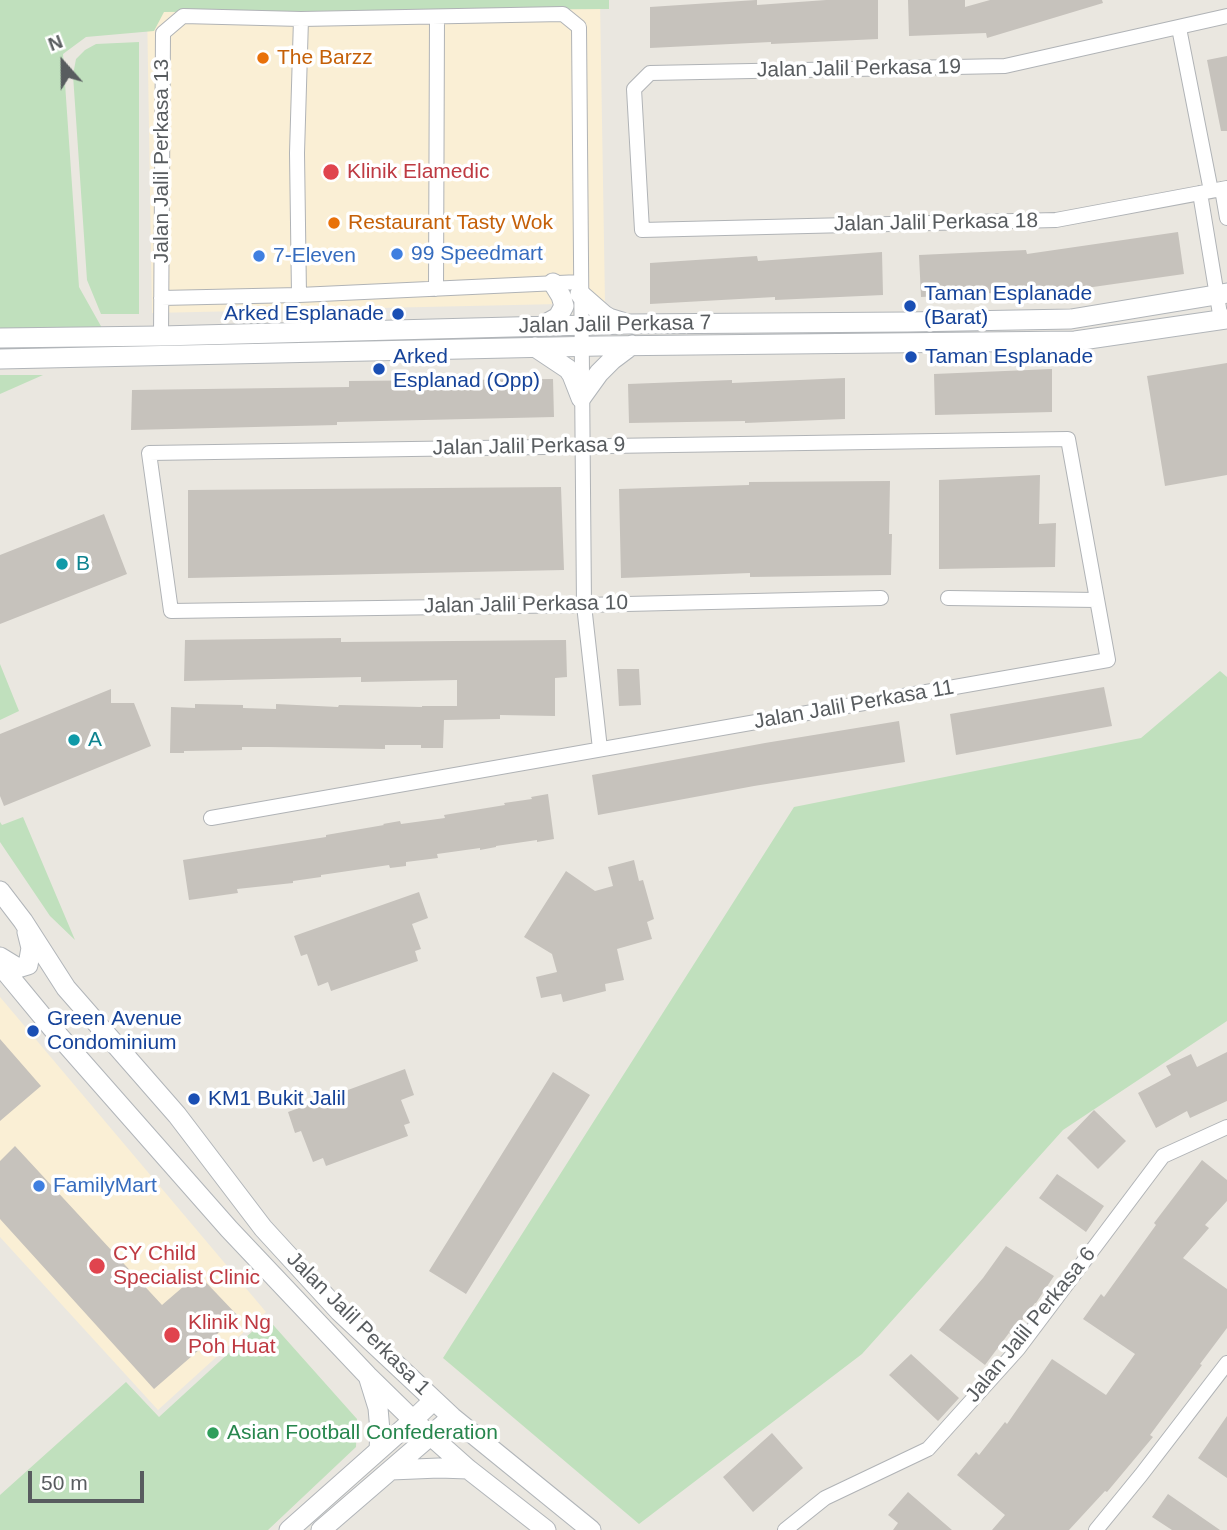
<!DOCTYPE html>
<html>
<head>
<meta charset="utf-8">
<style>
  body { margin:0 }
  #map { position:relative; width:1227px; height:1530px; overflow:hidden; background:#eae7e0; font-family:Helvetica,sans-serif }
  canvas { display:block }
  .north { position:absolute; left:28px; top:28px; width:70px; height:70px; -webkit-text-stroke:5px #fff; paint-order:stroke; rotate:339deg; font-size:19px; font-weight:700; line-height:28px; text-align:center; color:#585c5f }
  .north::after { content:''; display:block; margin:auto; width:24px; height:32px; background:#585c5f; clip-path:polygon(50% 0,100% 100%,50% 72%,0 100%) }
  .scale { position:absolute; left:28px; top:1471px; width:116px; height:32px; box-sizing:border-box; border:4px solid #585c5f; border-top:0; padding-left:9px; font-size:21px; line-height:24px; white-space:nowrap; color:#585c5f; -webkit-text-stroke:5px #fff; paint-order:stroke }
</style>
</head>
<body>
<div id="map">
<canvas width="1227" height="1530"></canvas>
<div class="north">N</div>
<div class="scale">50 m</div>
</div>
<script>
const g = document.querySelector('canvas').getContext('2d');
g.lineJoin = 'round';
function fillPath(path, color) {
  g.fillStyle = color;
  g.fill(path, 'evenodd');
}
function poly(rows) {
  const path = new Path2D();
  for (const r of rows) {
    path.moveTo(r[0], r[1]);
    for (let i = 2; i < r.length; i += 2) path.lineTo(r[i], r[i + 1]);
  }
  return path;
}
function strokePath(path, color, width, dash) {
  g.strokeStyle = color;
  g.lineWidth = width;
  g.lineCap = dash ? 'butt' : 'round';
  g.setLineDash(dash || []);
  g.stroke(path);
}
function drawText(font, color, halo, rows, align = 'center') {
  g.font = font + ' Helvetica,sans-serif';
  g.lineWidth = 7;
  g.setLineDash([]);
  g.textBaseline = 'middle';
  g.strokeStyle = halo;
  g.fillStyle = color;
  for (const [text, x, y, turn = 0] of rows) {
    g.save();
    g.translate(x, y);
    g.rotate((+turn || 0) * Math.PI / 180);
    g.textAlign = isNaN(turn) ? turn : align;
    if (halo) g.strokeText(text, 0, 0);
    g.fillText(text, 0, 0);
    g.restore();
  }
}
fillPath(poly([
  [600,0,605,303,152,313,147,6],
  [0,997,266,1312,158,1410,0,1237]
]), '#faefd5');
fillPath(poly([
  [0,0,609,0,609,9,164,12,154,31,86,37,63,54,79,287,102,328,0,329],
  [139,42,139,314,101,314,87,280,73,75,76,59,85,50,96,44],
  [0,375,43,375,0,394],
  [0,664,19,711,0,720],
  [1220,671,1227,677,1227,1021,1063,1130,862,1354,639,1524,443,1358,794,807,1141,738],
  [23,817,75,940,50,916,0,842,0,822,2,825],
  [267,1318,357,1419,356,1447,268,1530,0,1530,0,1495,126,1382,159,1417]
]), '#c0e0bd');
fillPath(poly([
  [756,0,757,0,757,5,826,0,878,0,878,39,771,44,771,42,650,48,650,7],
  [908,0,965,0,965,7,990,0,1102,0,1103,3,987,38,986,33,909,36],
  [1227,56,1227,131,1221,131,1207,60],
  [1178,232,1184,274,1051,293,1050,290,921,297,919,255,1026,250,1027,254],
  [882,252,883,295,775,300,775,297,650,304,650,263,757,256,758,261],
  [1227,363,1227,475,1165,486,1147,376],
  [1052,369,1052,412,935,415,934,374],
  [845,378,845,419,745,423,745,421,629,423,628,384,732,380,732,383],
  [553,379,554,417,337,422,337,425,131,430,132,390,349,387,349,381],
  [1040,475,1039,524,1056,523,1055,567,939,569,939,480],
  [890,481,889,534,892,534,891,575,750,577,750,573,621,578,619,489,749,485,749,482],
  [561,487,564,570,188,578,188,490],
  [104,514,127,574,0,624,0,555],
  [341,638,341,642,566,640,567,677,555,678,555,716,500,715,500,719,444,720,443,748,421,748,421,745,385,745,385,749,268,747,242,747,242,750,184,751,184,753,170,753,171,707,195,708,195,704,243,705,243,708,276,709,276,704,338,707,339,705,422,707,422,706,457,706,457,680,361,682,361,677,184,681,185,640],
  [617,669,639,669,641,705,619,706],
  [1104,687,1112,726,956,755,950,714],
  [111,689,111,703,134,703,151,746,4,806,0,796,0,734],
  [899,721,905,762,754,786,598,815,592,775,765,743],
  [548,794,554,839,537,842,537,840,496,846,496,847,480,850,480,848,437,854,438,858,406,862,406,866,390,868,389,865,321,875,321,877,293,881,293,883,237,889,238,893,189,900,183,860,326,837,326,835,384,825,383,824,400,821,401,824,445,818,444,815,505,805,504,803,532,799,531,797],
  [634,860,639,881,643,880,654,919,647,922,652,939,617,949,624,980,605,984,606,991,563,1002,561,994,541,998,536,977,557,972,552,954,524,937,566,871,595,891,613,886,608,867],
  [419,892,428,918,412,924,421,949,415,951,418,961,331,991,328,982,318,986,307,954,301,956,294,936],
  [0,1039,41,1086,0,1121],
  [1227,1052,1227,1101,1190,1118,1187,1111,1156,1128,1138,1093,1171,1075,1166,1066,1191,1054,1197,1067],
  [405,1069,414,1095,401,1100,410,1123,404,1125,408,1136,326,1166,323,1158,313,1162,301,1131,295,1133,288,1112],
  [553,1072,590,1095,466,1294,429,1271],
  [1094,1110,1126,1141,1098,1169,1067,1138],
  [15,1146,162,1305,198,1274,238,1316,154,1389,0,1219,0,1161],
  [1202,1160,1227,1180,1227,1201,1205,1225,1209,1228,1183,1258,1227,1289,1227,1328,1200,1364,1202,1365,1150,1435,1153,1437,1107,1492,1105,1491,1069,1530,992,1530,1005,1515,957,1475,976,1452,979,1455,1005,1422,1007,1424,1052,1359,1106,1395,1135,1354,1083,1319,1101,1294,1104,1297,1156,1225,1154,1223],
  [1057,1174,1104,1206,1086,1232,1039,1198],
  [1006,1246,1054,1276,1036,1303,1035,1303,1011,1335,1009,1333,985,1365,939,1330,983,1278],
  [911,1354,959,1398,938,1421,889,1375],
  [1227,1416,1227,1478,1198,1458],
  [772,1433,803,1468,753,1512,723,1477],
  [908,1492,952,1530,893,1530,898,1523,888,1515],
  [1168,1494,1220,1530,1172,1530,1152,1517]
]), '#c6c2bc');
const street = poly([
  [1227,16,1005,66,650,73,634,89,642,230,1056,220,1227,188],
  [1179,28,1211,191],
  [1222,189,1227,218],
  [1200,193,1221,320],
  [436,289,437,17],
  [299,295,297,153,301,19],
  [161,298,299,295,580,282],
  [161,336,163,33,183,16,301,19,563,14,579,27,584,605,600,749],
  [948,598,1097,600],
  [211,818,1108,660,1068,439,149,453,171,611,584,605,881,598],
  [785,1530,825,1498,928,1449,1018,1349,1163,1156,1227,1127],
  [1096,1530,1141,1475,1227,1363]
]);
const secondary = poly([
  [580,294,604,315,609,318,622,322],
  [542,326,558,317,564,306,561,296,553,283],
  [0,338,161,336,628,324,908,322,1071,319,1227,293],
  [535,347,568,369,572,375,581,398],
  [0,359,600,346,1075,341,1227,319],
  [581,398,599,373,612,360,632,345],
  [0,891,23,921,66,988,177,1115,263,1228,339,1311,452,1417,591,1530],
  [0,957,18,968,28,965,31,948,27,932],
  [0,965,52,1028,229,1229,368,1376,413,1420,468,1469,546,1530],
  [369,1379,378,1408,380,1431,379,1450],
  [391,1470,439,1468,468,1469],
  [289,1530,413,1420,434,1400],
  [321,1530,452,1417]
]);
strokePath(street, '#b0b3b6', 16);
strokePath(secondary, '#b1b5b9', 21);
strokePath(street, '#fff', 14);
strokePath(secondary, '#fff', 19);
for (const [x, y, r, color] of [
  [263,58,7,"#e8710a"],
  [331,172,9,"#e0444e"],
  [334,223,7,"#e8710a"],
  [397,254,7,"#3f7fe0"],
  [259,256,7,"#3f7fe0"],
  [910,306,7,"#1a4fb4"],
  [398,314,7,"#1a4fb4"],
  [911,357,7,"#1a4fb4"],
  [379,369,7,"#1a4fb4"],
  [62,564,7,"#0f9aa8"],
  [74,740,7,"#0f9aa8"],
  [33,1031,7,"#1a4fb4"],
  [194,1099,7,"#1a4fb4"],
  [39,1186,7,"#3f7fe0"],
  [97,1266,9,"#e0444e"],
  [172,1335,9,"#e0444e"],
  [213,1433,7,"#2e9e5b"]
]) {
  const dot = new Path2D();
  dot.arc(x, y, r, 0, 2 * Math.PI);
  g.fillStyle = color;
  g.fill(dot);
  strokePath(dot, '#fff', 2.5);
}
drawText('21px', '#c56008', '#fff', [
  ["The Barzz",277,58],
  ["Restaurant Tasty Wok",348,223]
], 'left');
drawText('21px', '#585c5f', '#fff', [
  ["Jalan Jalil Perkasa 19",859,69,-1],
  ["Jalan Jalil Perkasa 13",162,161,-90],
  ["Jalan Jalil Perkasa 18",936,223,-1],
  ["Jalan Jalil Perkasa 7",615,325,-1],
  ["Jalan Jalil Perkasa 9",529,447,-1],
  ["Jalan Jalil Perkasa 10",526,605,-1],
  ["Jalan Jalil Perkasa 11",854,705,-10],
  ["Jalan Jalil Perkasa 1",358,1324,45],
  ["Jalan Jalil Perkasa 6",1031,1325,-51]
]);
drawText('21px', '#be3a42', '#fff', [
  ["Klinik Elamedic",347,172],
  ["CY Child",113,1254],
  ["Specialist Clinic",113,1278],
  ["Klinik Ng",188,1323],
  ["Poh Huat",188,1347]
], 'left');
drawText('21px', '#366cbe', '#fff', [
  ["99 Speedmart",411,254],
  ["7-Eleven",273,256],
  ["FamilyMart",53,1186]
], 'left');
drawText('21px', '#164399', '#fff', [
  ["Taman Esplanade",924,294],
  ["(Barat)",924,318],
  ["Arked Esplanade",384,314,"right"],
  ["Arked",393,357],
  ["Esplanad (Opp)",393,381],
  ["Taman Esplanade",925,357],
  ["Green Avenue",47,1019],
  ["Condominium",47,1043],
  ["KM1 Bukit Jalil",208,1099]
], 'left');
drawText('21px', '#0d838f', '#fff', [
  ["B",76,564],
  ["A",88,740]
], 'left');
drawText('21px', '#27864d', '#fff', [
  ["Asian Football Confederation",227,1433]
], 'left');
</script>
</body>
</html>
